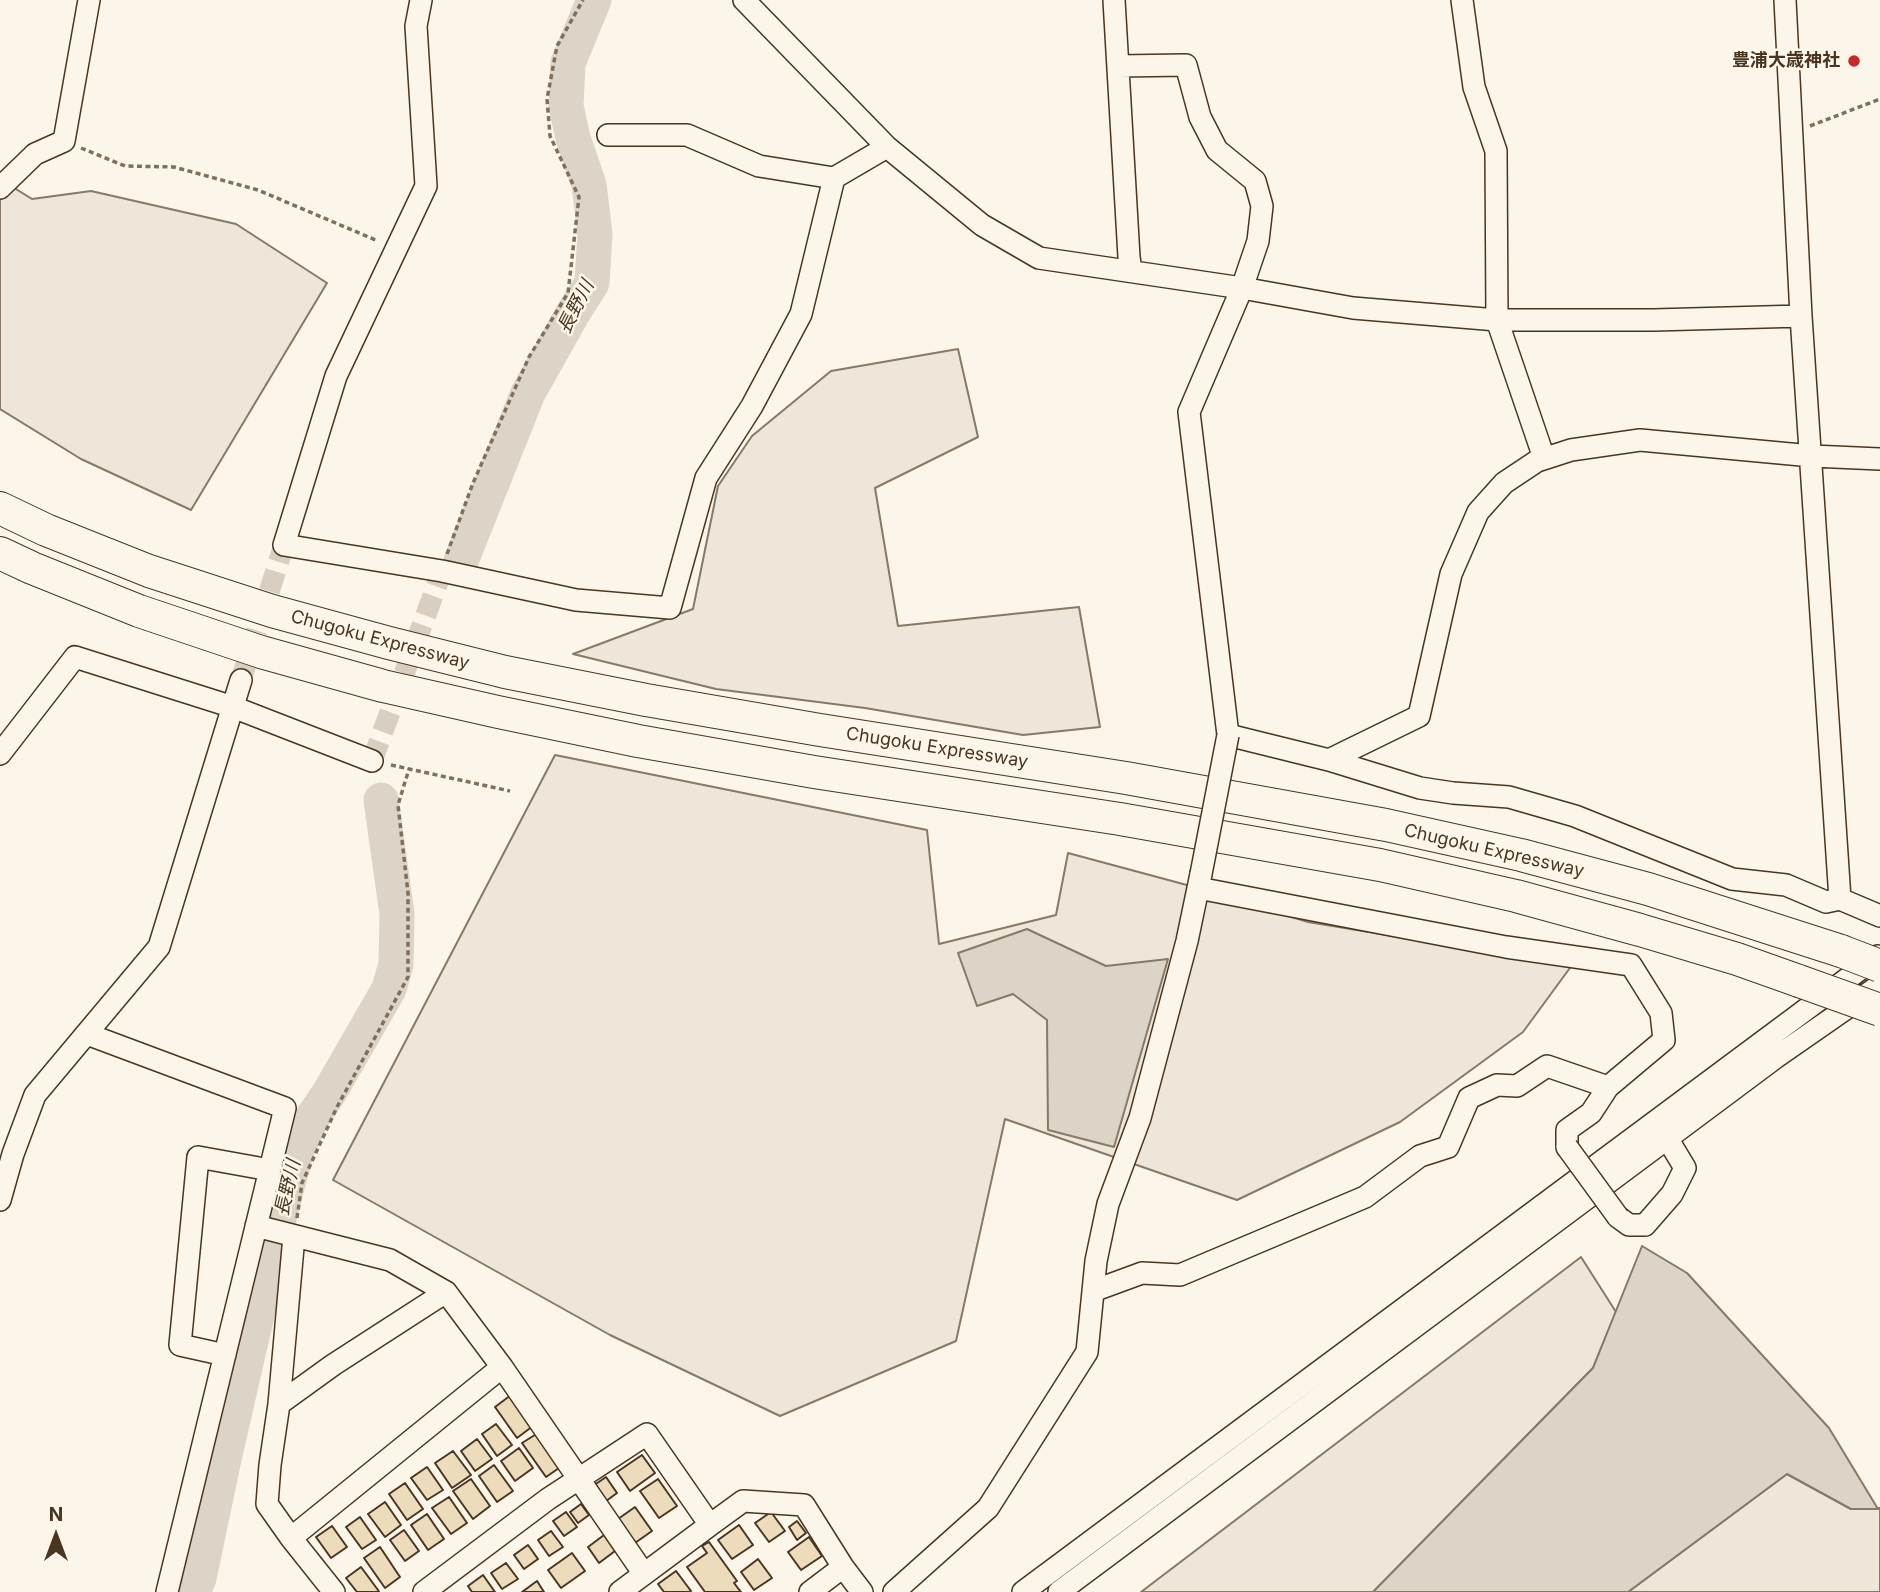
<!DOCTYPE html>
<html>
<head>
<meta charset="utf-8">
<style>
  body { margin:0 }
  #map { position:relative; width:1880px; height:1592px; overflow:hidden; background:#fbf6e9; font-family:Inter,sans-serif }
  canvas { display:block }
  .north { position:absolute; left:21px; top:1501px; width:70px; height:70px; -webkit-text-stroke:5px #fbf6e9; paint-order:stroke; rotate:0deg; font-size:19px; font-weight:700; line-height:28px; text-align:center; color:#4a3520 }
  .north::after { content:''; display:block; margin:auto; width:24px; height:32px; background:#4a3520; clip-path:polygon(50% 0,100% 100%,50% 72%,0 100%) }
</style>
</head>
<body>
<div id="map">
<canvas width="1880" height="1592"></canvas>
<div class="north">N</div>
</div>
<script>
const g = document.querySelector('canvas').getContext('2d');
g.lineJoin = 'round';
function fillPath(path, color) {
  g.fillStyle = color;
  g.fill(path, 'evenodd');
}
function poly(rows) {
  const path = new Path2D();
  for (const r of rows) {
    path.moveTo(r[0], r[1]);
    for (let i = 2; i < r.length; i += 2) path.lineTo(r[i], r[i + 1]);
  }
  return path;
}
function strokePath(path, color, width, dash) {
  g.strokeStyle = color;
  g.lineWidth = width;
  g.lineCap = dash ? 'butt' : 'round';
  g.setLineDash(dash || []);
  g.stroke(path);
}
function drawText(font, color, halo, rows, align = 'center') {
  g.font = font + ' Inter,"Noto Sans JP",sans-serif';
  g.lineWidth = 5;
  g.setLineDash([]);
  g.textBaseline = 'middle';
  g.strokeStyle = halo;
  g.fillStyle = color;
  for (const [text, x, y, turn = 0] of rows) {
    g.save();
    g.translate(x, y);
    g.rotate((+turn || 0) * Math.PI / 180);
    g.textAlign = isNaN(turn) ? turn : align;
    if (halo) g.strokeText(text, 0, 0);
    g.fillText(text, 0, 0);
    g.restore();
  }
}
const green = poly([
  [0,179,32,199,91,191,236,224,327,283,191,510,81,459,0,409,0,179],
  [958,349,978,437,875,488,898,626,1079,607,1100,727,1023,735,865,708,716,689,573,654,693,609,718,486,752,436,831,371,958,349],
  [555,755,927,830,939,944,1056,915,1068,853,1198,888,1308,922,1436,943,1575,961,1523,1032,1400,1122,1237,1200,1005,1119,956,1341,780,1416,610,1335,333,1180,555,755],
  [1581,1257,1616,1312,1593,1368,1373,1592,1141,1592,1581,1257],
  [1787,1474,1851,1509,1880,1508,1880,1592,1628,1592,1787,1474]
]);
fillPath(green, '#ede6d9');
strokePath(green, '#887966', 2);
const water = poly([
  [1027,929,1106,966,1168,959,1114,1147,1048,1130,1047,1020,1013,994,977,1006,958,953,1027,929],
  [1642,1246,1687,1273,1829,1428,1878,1509,1851,1509,1787,1474,1628,1592,1373,1592,1593,1368,1642,1246]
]);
fillPath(water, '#dcd4c6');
strokePath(water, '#887966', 2);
strokePath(poly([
  [461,561,528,393,573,313,592,283,595,234,589,185,573,138,566,106,568,63,594,0],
  [193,1592,199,1578,224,1459,282,1206,297,1150,312,1118,329,1093,389,989,396,964,397,914,381,800]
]), '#dcd4c6', 35);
const building = poly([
  [511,1395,533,1426,517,1438,495,1407,511,1395],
  [496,1424,512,1445,497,1456,482,1434,496,1424],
  [538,1433,562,1466,546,1477,522,1443,538,1433],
  [477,1439,492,1459,475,1471,461,1451,477,1439],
  [519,1448,533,1468,515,1481,501,1461,519,1448],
  [453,1451,471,1475,452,1488,435,1463,453,1451],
  [642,1455,655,1473,630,1491,617,1472,642,1455],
  [494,1465,513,1491,497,1502,479,1476,494,1465],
  [427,1467,443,1490,427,1500,411,1478,427,1467],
  [606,1477,617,1493,602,1504,590,1488,606,1477],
  [471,1479,490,1506,473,1519,453,1491,471,1479],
  [658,1479,677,1506,659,1518,640,1491,658,1479],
  [405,1483,423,1509,407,1520,389,1494,405,1483],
  [449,1497,467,1523,451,1534,432,1508,449,1497],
  [385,1502,401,1525,385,1537,368,1514,385,1502],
  [581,1504,589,1515,578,1523,570,1512,581,1504],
  [635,1507,652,1531,635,1543,618,1519,635,1507],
  [566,1512,577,1527,564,1536,553,1521,566,1512],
  [771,1512,785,1531,769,1542,755,1523,771,1512],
  [427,1514,444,1539,428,1550,411,1525,427,1514],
  [360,1517,376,1540,362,1549,346,1527,360,1517],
  [797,1521,806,1533,797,1540,789,1527,797,1521],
  [739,1525,753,1545,732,1559,718,1540,739,1525],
  [332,1526,347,1547,331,1558,316,1537,332,1526],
  [404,1530,419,1551,405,1561,390,1540,404,1530],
  [551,1531,563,1547,549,1556,538,1540,551,1531],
  [604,1535,615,1551,599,1563,588,1547,604,1535],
  [809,1537,822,1556,801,1570,788,1552,809,1537],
  [709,1542,737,1581,734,1583,741,1592,705,1592,687,1567,707,1553,702,1546,709,1542],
  [528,1545,538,1559,524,1569,514,1555,528,1545],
  [380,1547,400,1577,385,1588,364,1558,380,1547],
  [572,1553,585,1571,561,1588,548,1570,572,1553],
  [758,1559,772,1578,754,1590,741,1572,758,1559],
  [506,1563,518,1579,502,1589,491,1573,506,1563],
  [361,1567,378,1590,379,1592,357,1592,346,1578,361,1567],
  [676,1571,691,1591,689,1592,664,1592,658,1584,676,1571],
  [483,1575,495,1592,472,1592,468,1586,483,1575],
  [537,1581,544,1592,522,1592,537,1581]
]);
fillPath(building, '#ecdcbc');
strokePath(building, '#4a3520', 2);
strokePath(poly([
  [241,680,284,545],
  [372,761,442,571]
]), '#d8cfc1', 21, [21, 10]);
const minor = poly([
  [421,0,416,26,426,186,336,376,284,545,442,571,576,600,670,608,706,478,752,406,801,314,834,178,759,166,687,135,608,135],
  [744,0,887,147,982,225,1039,258,1242,288,1353,308,1497,320,1654,320,1801,316],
  [1114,0,1129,257,1131,271],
  [1462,0,1474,87,1496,151,1497,320,1544,458],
  [1785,0,1801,316,1840,899,1880,916],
  [1118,66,1186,65,1200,117,1217,150,1255,181,1262,206,1258,241,1242,288,1189,412,1228,735,1329,760,1419,716,1451,574,1478,512,1504,483,1537,461,1571,450,1640,440,1812,456,1880,459],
  [834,178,887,147],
  [0,188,35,154,64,141,89,0],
  [0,754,75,657,233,707,372,761],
  [1329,760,1420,788,1453,793,1509,797,1575,816,1732,879,1786,885,1826,902,1840,899],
  [1198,888,1506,947,1631,965,1661,1013,1664,1040,1608,1087,1591,1113,1567,1130,1567,1147],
  [87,1034,285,1108,167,1592],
  [0,1200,13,1154,35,1095,159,947,241,680],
  [1618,1217,1629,1225,1645,1225,1672,1194,1685,1168,1667,1138],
  [256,1226,390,1260,446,1292,502,1367,644,1574],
  [1093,1291,1142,1273,1180,1275,1365,1197,1420,1156,1448,1147,1469,1098,1497,1085,1517,1086,1547,1066,1608,1087],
  [225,1355,180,1345,198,1157,270,1170],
  [279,1404,294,1236],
  [291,1538,502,1367],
  [334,1592,291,1538,267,1504,270,1465,279,1404,333,1365,446,1292],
  [424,1592,548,1499,647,1434,710,1525,743,1501,804,1505,843,1567,862,1592],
  [620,1592,710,1525],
  [810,1592,843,1567],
  [894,1592,988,1508,1087,1352,1096,1261,1108,1204,1140,1118,1187,941,1201,874],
  [1023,1592,1878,956],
  [1059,1592,1775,1058,1880,985]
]);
const highway = poly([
  [0,508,46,530,149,571,272,611,389,643,505,672,646,700,820,730,1126,778,1386,825,1521,855,1648,889,1841,951],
  [0,553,32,568,139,611,261,652,383,686,498,712,638,741,814,772,1120,819,1380,865,1516,896,1640,930,1737,959,1799,981]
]);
strokePath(minor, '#4a3520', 24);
strokePath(highway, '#4a3520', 34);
strokePath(poly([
  [1810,126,1880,99],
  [81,148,125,166,174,167,258,190,378,241],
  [447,554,473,483,529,357,568,293,579,197,550,136,547,99,557,46,583,0],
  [391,765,510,791],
  [297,1218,302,1183,337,1107,408,977,408,893,398,805,409,769]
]), '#7f6f5c', 3.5, [5, 3.5]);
strokePath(minor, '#fbf6e9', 21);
strokePath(highway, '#fbf6e9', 32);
const minorBridge = poly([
  [1201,874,1228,735],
  [1567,1147,1618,1217]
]);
const highwayBridge = poly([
  [1841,951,1880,966],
  [1799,981,1880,1010]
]);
strokePath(minorBridge, '#4a3520', 24, []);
strokePath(highwayBridge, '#4a3520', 34, []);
strokePath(minorBridge, '#fbf6e9', 21);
strokePath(highwayBridge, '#fbf6e9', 32);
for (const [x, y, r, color] of [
  [1854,61,7,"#c62828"]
]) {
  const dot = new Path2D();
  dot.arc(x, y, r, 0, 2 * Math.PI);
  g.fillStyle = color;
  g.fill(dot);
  strokePath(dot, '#fbf6e9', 2.5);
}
drawText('bold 18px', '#4a3520', '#fbf6e9', [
  ["豊浦大歳神社",1840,61]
], 'right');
drawText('18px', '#4a3520', '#fbf6e9', [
  ["Chugoku Expressway",380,640,15],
  ["Chugoku Expressway",937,748,9],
  ["Chugoku Expressway",1494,851,13]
]);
drawText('italic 19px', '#4a3520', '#fbf6e9', [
  ["長野川",576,307,-63],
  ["長野川",288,1188,-77]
]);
</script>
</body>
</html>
